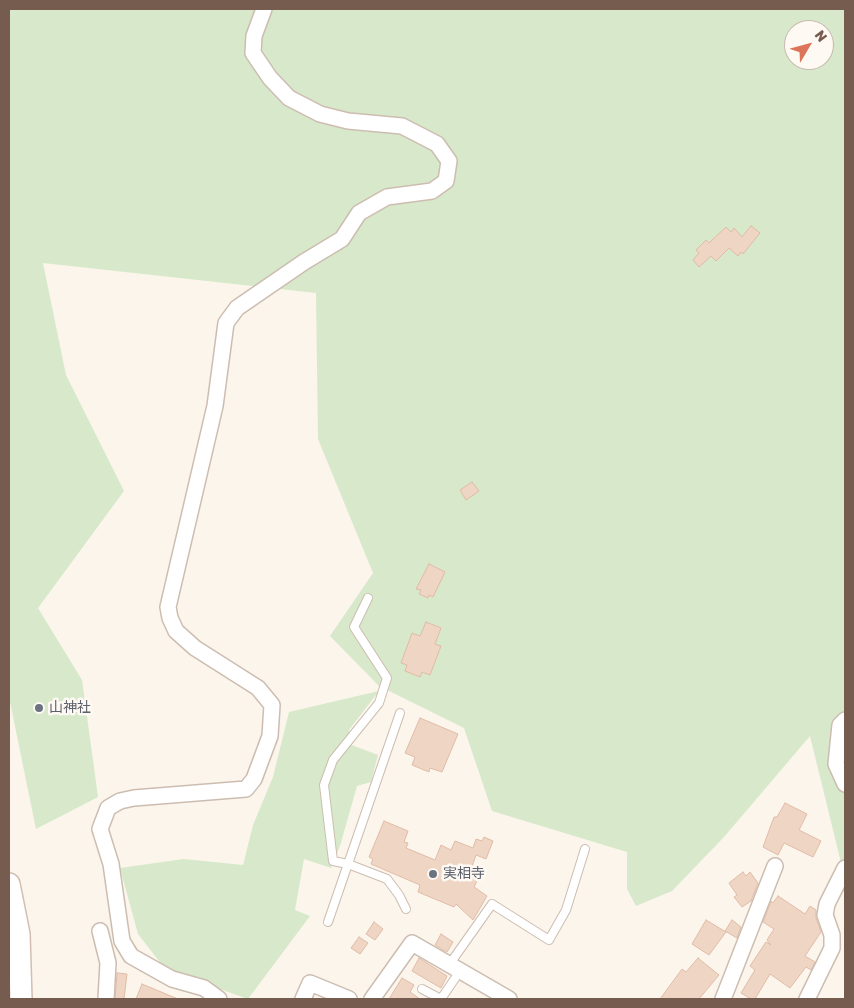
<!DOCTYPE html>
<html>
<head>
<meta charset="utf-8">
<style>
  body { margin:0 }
  #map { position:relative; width:854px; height:1008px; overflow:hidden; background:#fbf5eb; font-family:Rubik,sans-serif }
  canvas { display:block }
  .frame { position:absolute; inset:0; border:10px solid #755c4f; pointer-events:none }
  .north { position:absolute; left:784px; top:20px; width:50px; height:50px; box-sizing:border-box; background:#fef9f2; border:1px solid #c7bab1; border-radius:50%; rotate:53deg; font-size:14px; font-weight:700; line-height:20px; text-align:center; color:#755c4f }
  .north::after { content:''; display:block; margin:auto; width:18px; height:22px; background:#dc745a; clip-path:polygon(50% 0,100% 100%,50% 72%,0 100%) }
</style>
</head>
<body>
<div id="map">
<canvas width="854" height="1008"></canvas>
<div class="frame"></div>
<div class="north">N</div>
</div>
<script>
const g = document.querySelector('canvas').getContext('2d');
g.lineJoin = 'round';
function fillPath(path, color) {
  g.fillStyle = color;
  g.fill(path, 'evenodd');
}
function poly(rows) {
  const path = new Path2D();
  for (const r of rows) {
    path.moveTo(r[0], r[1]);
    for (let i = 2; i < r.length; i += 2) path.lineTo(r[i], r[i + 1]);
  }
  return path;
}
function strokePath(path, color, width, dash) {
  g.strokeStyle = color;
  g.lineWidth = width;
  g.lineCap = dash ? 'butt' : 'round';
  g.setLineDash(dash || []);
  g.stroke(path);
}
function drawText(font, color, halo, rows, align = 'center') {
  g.font = font + ' Rubik,"Noto Sans JP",sans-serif';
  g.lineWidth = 5;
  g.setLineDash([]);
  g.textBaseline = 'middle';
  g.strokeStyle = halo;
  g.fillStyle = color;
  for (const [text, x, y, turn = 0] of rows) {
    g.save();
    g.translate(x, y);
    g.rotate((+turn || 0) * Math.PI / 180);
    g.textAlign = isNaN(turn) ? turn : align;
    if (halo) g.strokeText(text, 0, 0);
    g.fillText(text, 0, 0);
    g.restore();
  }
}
fillPath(poly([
  [9,9,845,9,845,879,810,736,724,837,672,891,636,906,627,889,627,852,492,811,464,728,379,686,330,636,373,573,318,439,316,293,43,263,66,375,124,491,38,608,82,680,98,797,36,829,9,697],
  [794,30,824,30,824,60,794,60],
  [379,691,349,730,349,744,378,755,371,782,357,786,340,846,331,868,304,859,295,910,310,916,248,999,166,970,138,934,120,868,184,859,243,865,253,825,273,777,289,712]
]), '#d7e9ca');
const building = poly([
  [751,226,760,233,743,254,741,252,738,256,729,248,716,261,711,256,699,267,693,260,699,253,696,250,706,240,709,243,726,227,731,232,734,228,742,237,751,226],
  [472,482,479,491,466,500,460,490,472,482],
  [429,564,445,572,433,597,429,595,428,598,419,594,421,590,416,589,429,564],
  [426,622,441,628,435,644,441,646,430,675,422,672,420,677,405,671,407,665,401,663,412,633,420,636,426,622],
  [420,718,458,734,442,772,430,768,429,772,412,765,415,757,405,753,420,718],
  [785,803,807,814,799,830,821,841,813,857,784,843,778,855,763,847,774,817,777,817,785,803],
  [384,821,408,831,404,842,408,843,406,848,435,860,441,845,451,850,455,841,473,848,476,839,482,841,484,837,493,841,486,859,476,855,469,875,477,881,474,887,487,896,473,920,456,904,454,907,418,892,420,885,371,864,373,859,369,857,384,821],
  [743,872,746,876,750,872,758,883,751,901,742,907,734,897,737,895,729,883,743,872],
  [778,896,805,914,810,906,816,910,816,918,821,932,805,956,815,962,811,970,806,967,790,988,770,974,755,999,751,999,741,993,755,970,750,966,766,942,771,945,767,940,774,929,763,922,771,901,773,903,778,896],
  [706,920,726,932,709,955,692,944,706,920],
  [732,920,741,927,737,938,725,931,732,920],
  [374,922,383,929,375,940,366,934,374,922],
  [441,934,453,942,447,952,435,945,441,934],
  [359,937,368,943,360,954,351,948,359,937],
  [419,958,447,976,441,988,412,971,419,958],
  [698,958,719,975,699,999,660,999,682,969,686,972,698,958],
  [117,973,127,974,124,999,115,999,117,973],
  [402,978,414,985,410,992,420,999,389,999,402,978],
  [142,984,178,999,136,999,142,984]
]);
fillPath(building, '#efd5c4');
strokePath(building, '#e1bba6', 1);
const service = poly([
  [368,598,354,627,387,678,379,703,333,760,324,785,333,861,348,864,387,879,399,895,406,909],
  [328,922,400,713],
  [449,965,492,904,549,940,566,910,585,849],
  [422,989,441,999],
  [441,999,460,971]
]);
const minor = poly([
  [845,720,840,725,836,764,845,784],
  [100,931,108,963,106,999],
  [219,999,204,988,172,979,131,956,122,941,111,864,100,829,108,808,120,801,134,798,246,789,254,779,270,736,272,705,258,688,195,648,176,631,170,618,168,607,215,406,226,323,237,308,304,262,342,239,359,213,387,197,432,191,446,181,449,161,437,144,402,126,348,121,320,114,289,98,270,78,253,53,254,36,264,9],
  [303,999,310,983,349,999],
  [372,999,412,943,509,999],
  [723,999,775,866],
  [807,999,832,948,832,935,825,915,827,904,845,868]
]);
const secondary = poly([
  [9,884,19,934,21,999]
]);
strokePath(service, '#cdbdb1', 10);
strokePath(minor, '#cdbdb1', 18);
strokePath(secondary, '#d2bfb1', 24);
strokePath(service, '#fff', 8);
strokePath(minor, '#fff', 15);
strokePath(secondary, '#fff', 21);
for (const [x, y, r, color] of [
  [39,708,5,"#6b7280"],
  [433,874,5,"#6b7280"]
]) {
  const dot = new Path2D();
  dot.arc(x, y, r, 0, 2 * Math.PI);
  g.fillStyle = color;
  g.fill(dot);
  strokePath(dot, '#fef9f2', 2);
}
drawText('14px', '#5b616d', '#fef9f2', [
  ["山神社",49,708],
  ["実相寺",443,874]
], 'left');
</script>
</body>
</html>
